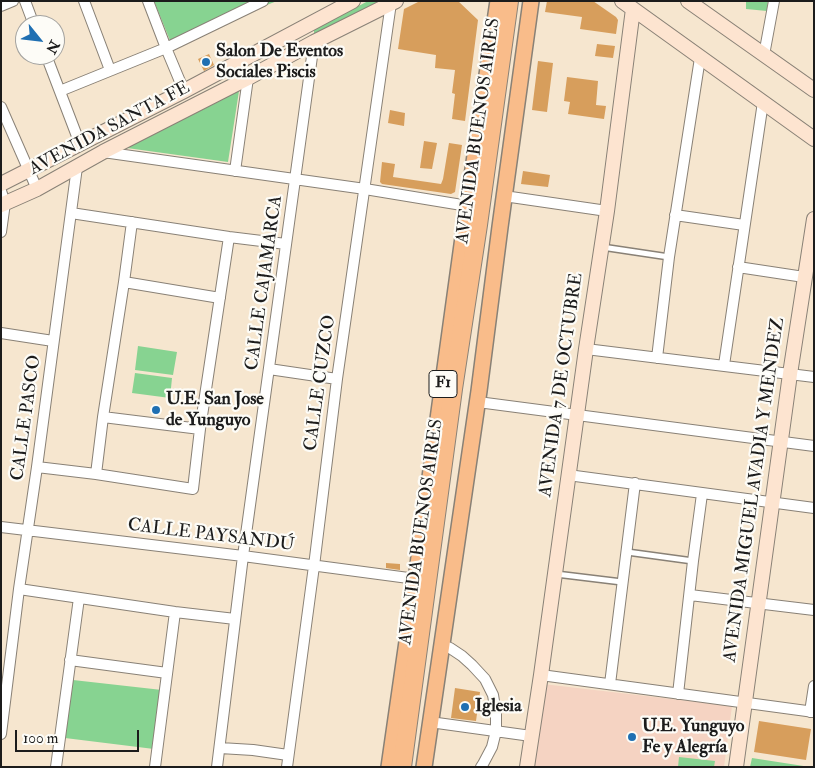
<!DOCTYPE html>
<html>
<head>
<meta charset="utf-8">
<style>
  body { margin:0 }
  #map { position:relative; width:815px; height:768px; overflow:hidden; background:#f6e6cf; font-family:"IM FELL Double Pica",serif }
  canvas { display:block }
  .frame { position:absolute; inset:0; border:2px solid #1c1c1c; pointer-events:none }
  .north { position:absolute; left:15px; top:15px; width:50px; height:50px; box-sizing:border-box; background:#fdfcf7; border:1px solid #a3a29f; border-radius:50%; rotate:119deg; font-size:14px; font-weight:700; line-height:20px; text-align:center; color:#1c1c1c }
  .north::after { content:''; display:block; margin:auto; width:18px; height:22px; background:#1f6fb2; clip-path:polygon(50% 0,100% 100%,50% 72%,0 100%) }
  .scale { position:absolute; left:15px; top:730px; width:124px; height:22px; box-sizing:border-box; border:2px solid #1c1c1c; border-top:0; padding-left:6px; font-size:15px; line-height:18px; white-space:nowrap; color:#1c1c1c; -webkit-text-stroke:4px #fdfcf7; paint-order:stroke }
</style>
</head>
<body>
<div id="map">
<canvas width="815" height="768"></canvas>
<div class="frame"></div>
<div class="north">N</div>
<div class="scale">100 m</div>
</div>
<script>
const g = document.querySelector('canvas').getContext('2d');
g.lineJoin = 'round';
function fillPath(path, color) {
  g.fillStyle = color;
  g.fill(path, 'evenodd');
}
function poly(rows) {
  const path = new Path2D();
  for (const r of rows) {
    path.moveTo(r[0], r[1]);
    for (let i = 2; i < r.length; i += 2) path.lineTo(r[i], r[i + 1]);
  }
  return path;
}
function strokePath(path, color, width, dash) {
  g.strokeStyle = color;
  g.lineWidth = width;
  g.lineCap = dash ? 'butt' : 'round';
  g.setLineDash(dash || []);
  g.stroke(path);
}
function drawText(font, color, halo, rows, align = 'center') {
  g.font = font + ' "IM FELL Double Pica",serif';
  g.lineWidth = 4.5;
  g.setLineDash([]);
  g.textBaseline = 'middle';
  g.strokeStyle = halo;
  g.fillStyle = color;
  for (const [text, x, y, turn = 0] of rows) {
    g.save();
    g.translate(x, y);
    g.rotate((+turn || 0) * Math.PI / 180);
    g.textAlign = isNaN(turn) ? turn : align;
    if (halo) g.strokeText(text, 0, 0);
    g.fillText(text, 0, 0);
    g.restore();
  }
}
fillPath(poly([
  [543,684,732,706,724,767,533,767]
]), '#f5d3c2');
fillPath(poly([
  [154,1,277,1,171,43],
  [368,1,379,1,316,35,314,33,314,30],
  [746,1,768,1,767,11,746,9],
  [239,91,228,162,127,148],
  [138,346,177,352,173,375,135,370],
  [135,373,172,378,170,398,132,393],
  [73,680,162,690,154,749,65,738],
  [679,757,715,761,714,767,678,767],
  [752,758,810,767,750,767]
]), '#87d391');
fillPath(poly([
  [420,1,458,1,478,20,465,121,452,119,455,94,452,93,455,70,435,68,436,55,398,49,404,9],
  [547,1,593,1,616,17,618,20,616,34,580,29,582,17,545,12],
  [597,44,615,46,613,58,595,56],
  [209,54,214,65,204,71,198,59],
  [538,61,553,63,547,112,532,110],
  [567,77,598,81,596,105,606,106,604,119,568,114,570,102,564,101],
  [390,110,405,113,404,126,388,123],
  [424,141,437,143,432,169,420,168],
  [449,143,462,145,455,192,451,194,382,184,380,182,382,162,395,164,393,177,441,184,443,179],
  [523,171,550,175,548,187,521,184],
  [386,563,400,564,400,570,386,568],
  [455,688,480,692,476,721,451,718],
  [759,721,811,729,806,760,754,752]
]), '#d79e5c');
const lane = poly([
  [602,247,669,257],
  [627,552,693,561],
  [556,574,622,582]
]);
const street = poly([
  [25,1,34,25],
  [84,1,110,70],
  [148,1,166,48,184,91],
  [1,6,13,1],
  [46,55,80,144],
  [764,55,774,1],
  [60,91,166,48,263,1],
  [1,107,37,189],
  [103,152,365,189,468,206],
  [235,171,248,78],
  [1,191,5,203,1,232],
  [504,196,607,211],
  [71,213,229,237,286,244],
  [675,215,744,225],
  [738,267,804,277],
  [124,282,220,298],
  [1,333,53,341],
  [586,349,814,377],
  [657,358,669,257,700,58],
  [724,365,763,102],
  [269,369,337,379],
  [478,402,814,446],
  [103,417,200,429],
  [37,467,96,474,193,489,200,429,229,237],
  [96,474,103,417,124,282,132,222],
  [568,475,814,508],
  [1,527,243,556,416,579],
  [19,589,175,612,235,619],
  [690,595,814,610],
  [442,645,450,648,462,656,472,665,485,679,493,695,496,713,496,731,492,747,483,764,481,767],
  [70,660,167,673],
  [541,675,814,712],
  [610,684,635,483],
  [678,694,693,561,702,494],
  [810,712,814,686],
  [430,722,531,736],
  [1,734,19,589,37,467,77,167],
  [220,748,253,750,288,755],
  [56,767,79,598],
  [155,767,175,612],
  [217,767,243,556,314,42],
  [287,767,314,566,337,379,391,3]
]);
const secondary = poly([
  [622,1,814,139],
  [688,1,814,90],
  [1,184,184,91,353,1],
  [1,205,37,189,103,152,248,78,314,42,396,1],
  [527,767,541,675,586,349,607,211,633,9],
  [736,767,790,374,814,219]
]);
const primary = poly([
  [389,767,416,579,465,223,498,1],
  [424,767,479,391,500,227,531,1]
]);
const highway = poly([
  [402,767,453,389,478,225,509,1]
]);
strokePath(lane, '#898176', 8);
strokePath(street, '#898176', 12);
strokePath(secondary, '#898176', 16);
strokePath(primary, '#898176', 18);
strokePath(highway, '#898176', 20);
strokePath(lane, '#fff', 5);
strokePath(street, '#fff', 10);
strokePath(secondary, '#fde4d0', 14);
strokePath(primary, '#f9bc8a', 15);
strokePath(highway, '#f9bc8a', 18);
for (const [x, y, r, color] of [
  [206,62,5,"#1f6fb2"],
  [156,410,5,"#1f6fb2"],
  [465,707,5,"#1f6fb2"],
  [632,737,5,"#1f6fb2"]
]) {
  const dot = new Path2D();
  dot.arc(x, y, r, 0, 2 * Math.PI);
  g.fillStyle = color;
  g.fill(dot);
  strokePath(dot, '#fdfcf7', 2);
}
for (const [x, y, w] of [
  [443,384,28]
]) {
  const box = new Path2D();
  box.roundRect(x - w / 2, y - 13.5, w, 27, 4);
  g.fillStyle = '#fdfcf7';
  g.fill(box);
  strokePath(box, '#1c1c1c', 1);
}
drawText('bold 16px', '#1c1c1c', null, [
  ["F1",443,384]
]);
drawText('bold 18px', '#1c1c1c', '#fdfcf7', [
  ["Salon De Eventos",216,52],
  ["Sociales Piscis",216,73],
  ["U.E. San Jose",166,400],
  ["de Yunguyo",166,421],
  ["Iglesia",475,707],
  ["U.E. Yunguyo",642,727],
  ["Fe y Alegría",642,748]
], 'left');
drawText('18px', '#1c1c1c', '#fdfcf7', [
  ["AVENIDA SANTA FE",110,129,-28],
  ["AVENIDA BUENOS AIRES",479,131,-82],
  ["CALLE CAJAMARCA",265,283,-82],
  ["CALLE CUZCO",321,383,-82],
  ["AVENIDA 7 DE OCTUBRE",562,385,-82],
  ["CALLE PASCO",27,418,-82],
  ["AVENIDA MIGUEL AVADIA Y MENDEZ",755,490,-82],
  ["AVENIDA BUENOS AIRES",422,532,-82],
  ["CALLE PAYSANDÚ",211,536,7]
]);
</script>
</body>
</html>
